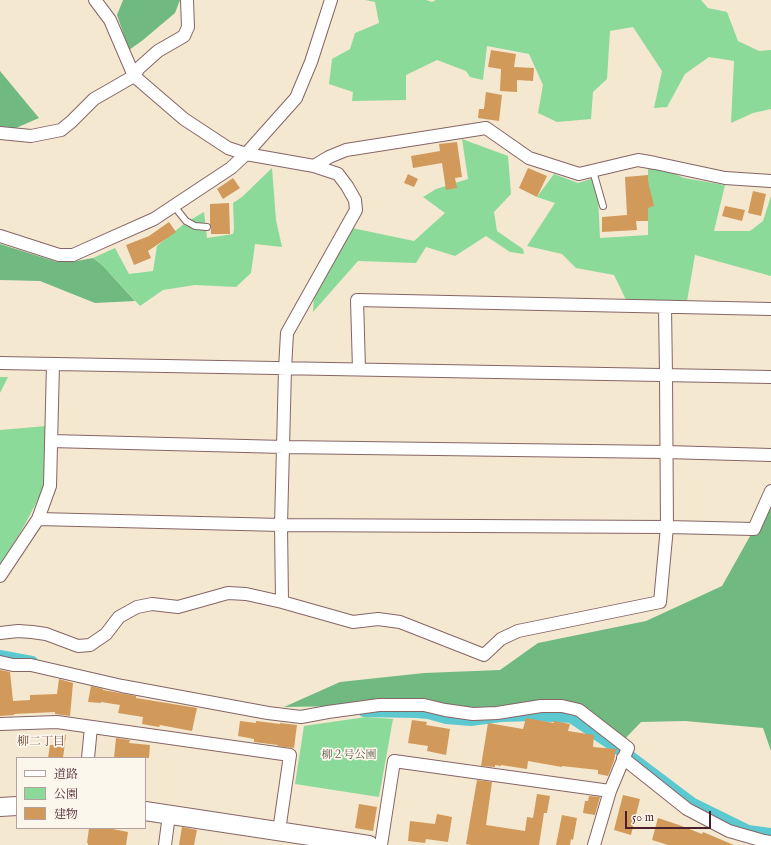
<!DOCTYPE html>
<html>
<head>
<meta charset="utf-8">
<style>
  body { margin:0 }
  #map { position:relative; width:771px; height:845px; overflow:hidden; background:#f4e8d0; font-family:"IM FELL English","Noto Serif JP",serif }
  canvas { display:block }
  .legend { position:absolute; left:16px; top:757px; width:130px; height:72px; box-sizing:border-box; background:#fbf7ec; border:1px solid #b4a19f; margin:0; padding:5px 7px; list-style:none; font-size:12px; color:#4a1f2b }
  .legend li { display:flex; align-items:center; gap:8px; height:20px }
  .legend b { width:20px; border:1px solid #b4a19f }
  .scale { position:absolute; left:625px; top:811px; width:86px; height:18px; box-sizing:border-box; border:2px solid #4a1f2b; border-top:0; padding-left:5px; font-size:12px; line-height:14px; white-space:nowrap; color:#4a1f2b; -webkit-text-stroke:3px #fbf7ec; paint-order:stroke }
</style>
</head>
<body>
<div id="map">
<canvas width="771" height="845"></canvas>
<ul class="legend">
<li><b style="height:5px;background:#fff"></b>道路</li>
<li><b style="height:11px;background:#8bda9a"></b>公園</li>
<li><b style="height:11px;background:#d1995a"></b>建物</li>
</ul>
<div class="scale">50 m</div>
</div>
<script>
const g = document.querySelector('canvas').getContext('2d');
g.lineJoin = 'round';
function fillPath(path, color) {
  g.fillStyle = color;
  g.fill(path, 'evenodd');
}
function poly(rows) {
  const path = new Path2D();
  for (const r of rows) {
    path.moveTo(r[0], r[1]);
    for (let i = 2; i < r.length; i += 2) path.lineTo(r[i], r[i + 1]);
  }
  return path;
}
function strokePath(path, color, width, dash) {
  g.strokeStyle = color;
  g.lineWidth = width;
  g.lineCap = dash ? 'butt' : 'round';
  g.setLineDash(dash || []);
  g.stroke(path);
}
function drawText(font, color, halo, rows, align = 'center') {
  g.font = font + ' "IM FELL English","Noto Serif JP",serif';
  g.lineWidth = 3.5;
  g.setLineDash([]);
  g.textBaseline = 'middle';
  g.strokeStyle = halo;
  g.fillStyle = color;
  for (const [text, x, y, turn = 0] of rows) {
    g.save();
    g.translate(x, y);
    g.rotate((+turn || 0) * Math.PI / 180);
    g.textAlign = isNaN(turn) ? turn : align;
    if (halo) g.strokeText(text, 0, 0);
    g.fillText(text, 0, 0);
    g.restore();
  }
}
fillPath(poly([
  [365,0,426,0,432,2,436,0,701,0,708,8,727,12,738,41,759,51,771,50,771,109,753,113,731,123,734,61,709,57,685,74,667,107,654,108,662,71,633,27,610,31,607,79,593,92,591,119,557,122,538,113,543,85,529,54,487,46,483,80,470,77,466,71,437,60,406,75,406,100,352,101,353,92,329,84,332,59,350,49,355,33,379,23,375,2],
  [462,139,508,156,511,194,494,212,497,231,523,249,524,254,510,252,486,236,455,256,426,247,416,263,358,261,313,312,314,296,352,228,414,241,445,213,423,197,436,189,468,179],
  [648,162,684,178,725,185,714,231,750,231,763,221,771,196,771,276,695,255,686,307,629,306,614,275,576,268,562,254,527,246,555,203,537,197,554,174,578,183,597,177,600,238,648,235],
  [272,168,276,220,282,247,255,244,251,273,236,287,195,285,163,290,140,306,103,266,93,258,115,248,129,274,153,271,157,246,185,223,204,212,207,238,233,234,234,229,233,203,242,197],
  [0,377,8,377,0,393],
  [46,426,45,486,23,528,0,566,0,430],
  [366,717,393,719,379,797,295,784,304,726]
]), '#8bda9a');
fillPath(poly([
  [123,0,180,0,175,13,143,40,129,50,117,15],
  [0,71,39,118,16,128,0,129],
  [0,244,57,262,71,262,93,258,103,266,135,301,95,303,40,281,0,280],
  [771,502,771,751,763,728,685,721,641,722,621,743,568,707,481,713,405,705,284,707,340,682,424,673,500,670,538,643,646,621,722,586,754,529]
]), '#70ba82');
strokePath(poly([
  [0,656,32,662],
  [364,711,417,712,428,713,446,718,471,720,501,716,534,715,571,717,632,758,693,804,748,831,771,834]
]), '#5cc9d1', 12);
fillPath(poly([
  [491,50,516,54,514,67,534,68,533,81,517,80,517,92,500,91,501,69,488,67],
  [486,92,502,95,499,121,478,118,479,109,484,109],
  [457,142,462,177,455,178,457,188,446,190,442,163,413,168,411,156,440,151,439,144],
  [528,168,547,176,537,197,519,188],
  [408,174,418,179,414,187,404,183],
  [648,175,648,181,654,206,648,208,648,221,636,221,637,230,602,232,602,217,627,215,625,177],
  [233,178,240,188,223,199,217,189],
  [753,191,766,194,761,216,748,213],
  [229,203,230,234,211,234,211,227,210,224,210,204],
  [725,206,745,210,742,221,722,216],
  [169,222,176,232,148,251,151,258,134,265,126,245,149,236],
  [0,670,10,672,13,701,30,700,30,695,57,694,59,679,73,683,70,716,55,714,55,712,14,714,14,715,0,716],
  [91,686,103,689,103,690,136,696,136,698,197,708,192,731,160,725,159,727,142,724,143,717,118,713,120,705,101,702,101,703,88,702],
  [526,718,554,723,554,721,570,724,568,731,594,735,593,747,616,749,614,761,608,776,598,774,598,770,562,766,562,767,528,761,527,769,501,765,501,766,495,765,495,767,481,766,488,723,523,729],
  [412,720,427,722,426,725,450,729,446,755,427,751,428,746,408,743],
  [240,721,256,723,256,721,280,724,280,723,297,725,294,748,277,746,278,745,254,742,254,739,238,736],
  [54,734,66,735,63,758,48,758,50,745,54,745],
  [116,738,130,740,129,743,150,745,149,758,114,758],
  [477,780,492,782,486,825,525,831,527,817,533,818,537,794,550,796,547,813,544,813,539,845,471,845,466,844],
  [623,795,640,799,631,835,614,830],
  [589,796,600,797,595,815,583,813,585,801,588,801],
  [359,804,377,807,373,831,355,828],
  [437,814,452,817,448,842,426,839,425,843,408,841,410,821,435,824],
  [562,815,577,818,573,840,571,839,570,845,556,845],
  [658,818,679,825,702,834,703,832,734,845,668,845,652,840],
  [182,827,197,830,194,845,179,845],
  [89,828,107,828,128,832,126,845,88,845,88,843,87,843]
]), '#d1995a');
const lane = poly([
  [593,171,603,206],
  [174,206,186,221,195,226,207,227]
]);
const street = poly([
  [95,0,110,20,134,76,184,119,228,148,246,154,314,166,329,157,346,150,486,128,529,158,579,174,638,160,655,163,725,178,771,181],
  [0,133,31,136,61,130,71,122,94,99,134,76,139,68,158,51,184,36,188,27,187,0],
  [0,236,59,255,73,255,84,250,154,219,231,168,246,154,296,98,311,62,331,0],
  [0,363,771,377],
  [359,369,357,300,771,309],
  [51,441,284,447,666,452,771,455],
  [38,519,281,525,667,527,754,529,771,491],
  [0,576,38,519,50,486,53,364],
  [282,602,281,525,285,369,287,333,356,210,355,200,347,186,338,174,314,166],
  [0,633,18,631,32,632,46,634,78,646,90,645,106,634,119,617,137,607,152,604,178,607,228,593,246,594,282,602,353,622,378,619,400,622,484,655,501,639,518,631,660,602,667,527,666,375,665,307],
  [0,662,13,665,31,665,122,686,268,713,301,717,328,712,379,705,424,705,445,710,473,714,497,713,541,706,562,706,579,710,628,748,610,791,594,845],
  [0,724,57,722,290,755,279,831],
  [88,758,91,727],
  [623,758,687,809,729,831,764,841,771,842],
  [165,845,169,815],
  [381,845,394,761,610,791]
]);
const secondary = poly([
  [0,807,17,806],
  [145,811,369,845]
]);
strokePath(lane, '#866565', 8);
strokePath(street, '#866565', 14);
strokePath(secondary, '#866565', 20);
strokePath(lane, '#fff', 6);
strokePath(street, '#fff', 12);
strokePath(secondary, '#fff', 18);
drawText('11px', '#5e574c', '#fbf7ec', [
  ["柳２号公園",349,756]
]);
drawText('12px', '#794a3b', '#fbf7ec', [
  ["柳二丁目",41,743]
]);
</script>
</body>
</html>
